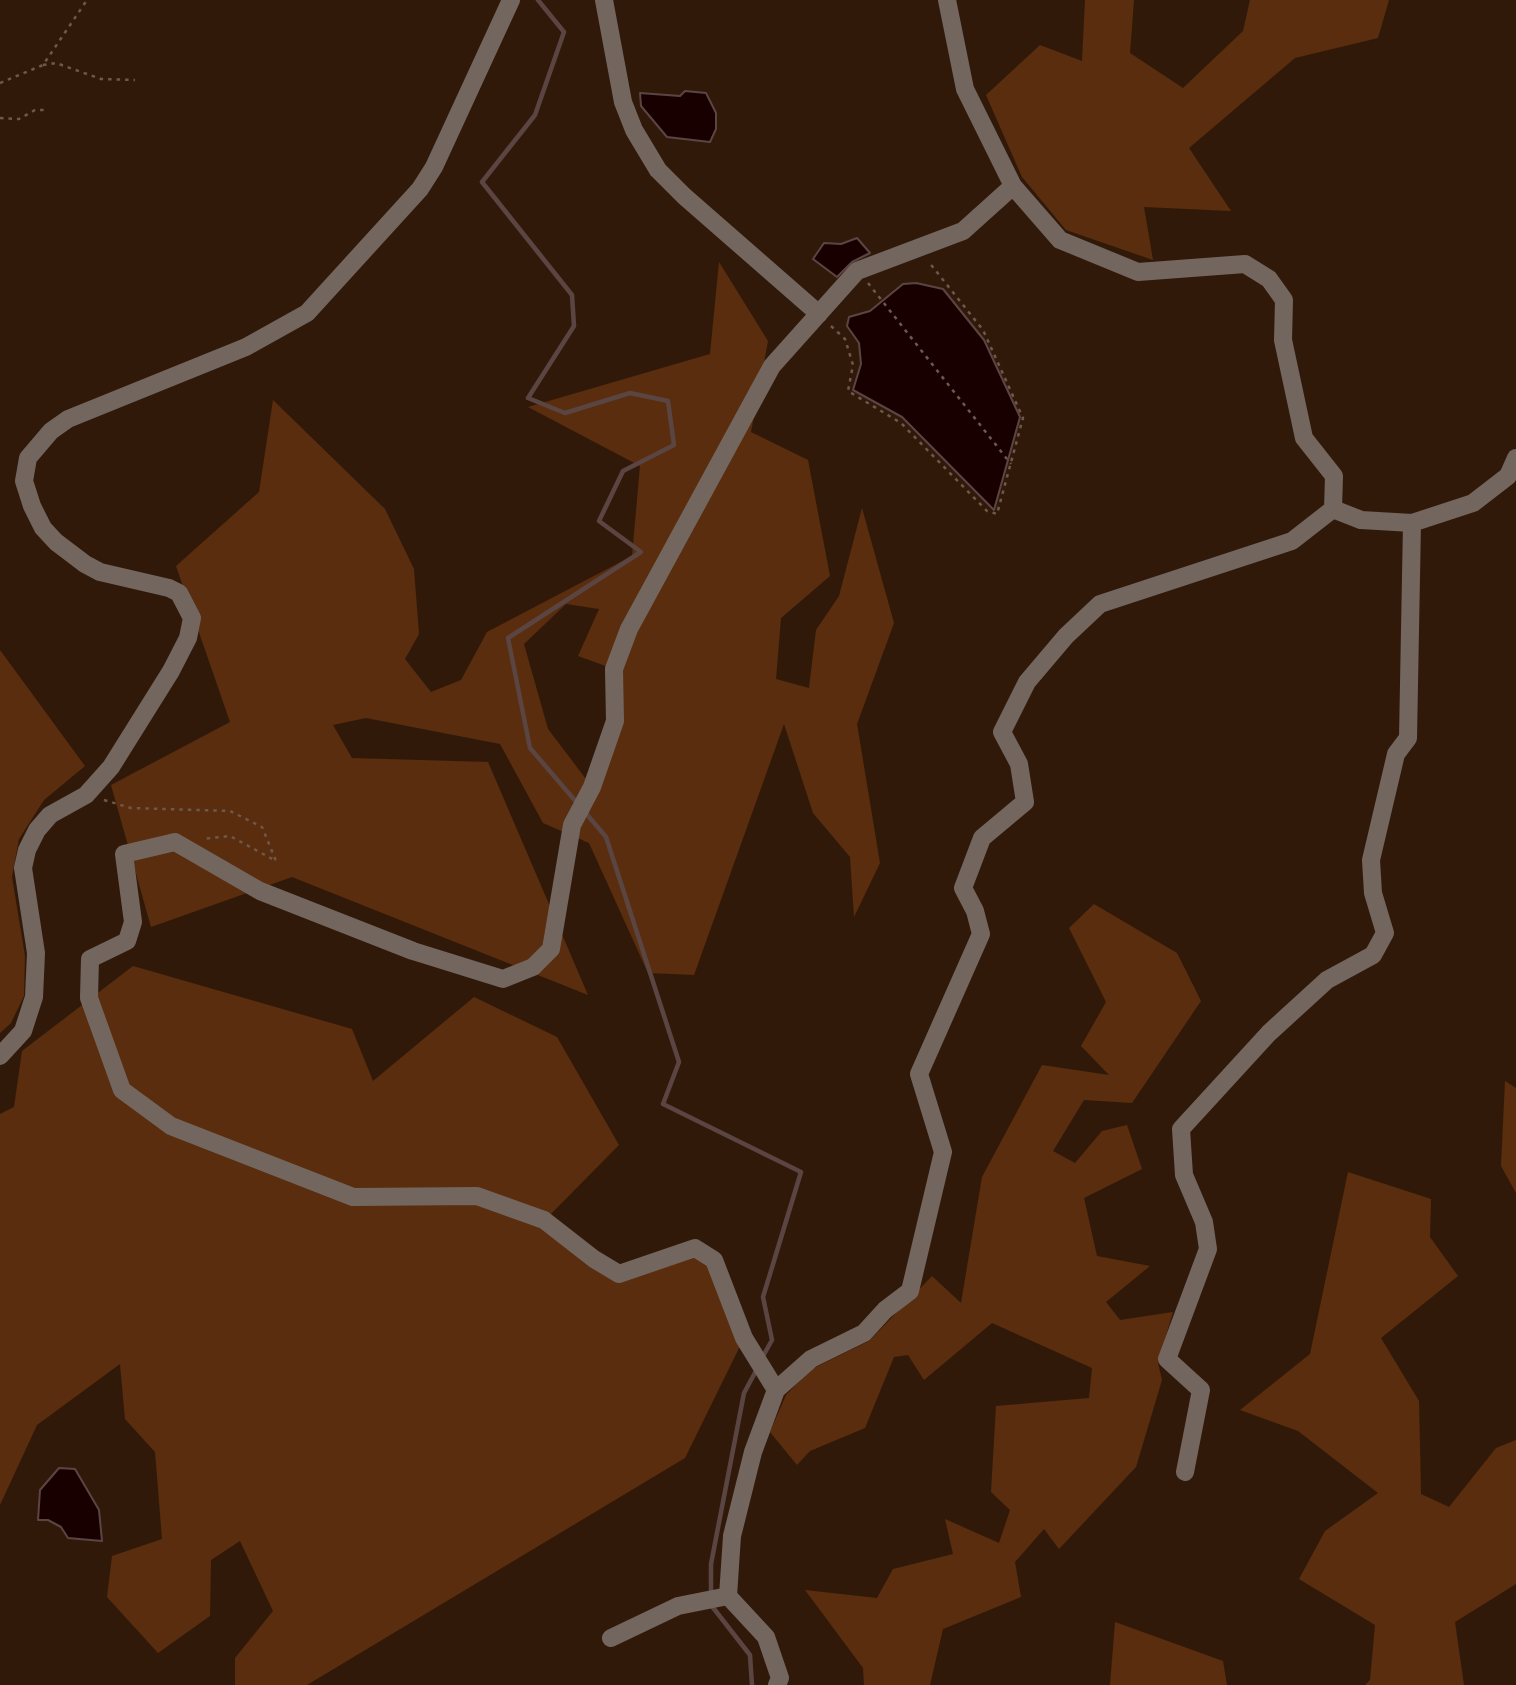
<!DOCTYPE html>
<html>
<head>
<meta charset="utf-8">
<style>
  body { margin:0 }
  canvas { display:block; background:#31190a }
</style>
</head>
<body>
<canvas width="1516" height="1685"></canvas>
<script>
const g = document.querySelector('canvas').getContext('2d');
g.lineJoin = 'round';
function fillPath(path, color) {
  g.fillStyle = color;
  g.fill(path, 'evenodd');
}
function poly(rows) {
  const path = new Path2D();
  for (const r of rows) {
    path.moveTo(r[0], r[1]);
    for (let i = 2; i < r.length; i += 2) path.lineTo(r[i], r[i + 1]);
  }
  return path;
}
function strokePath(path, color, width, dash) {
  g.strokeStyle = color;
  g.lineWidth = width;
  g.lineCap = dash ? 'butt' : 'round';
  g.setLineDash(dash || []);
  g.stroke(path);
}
fillPath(poly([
  [1085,0,1134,0,1130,53,1183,88,1243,31,1250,0,1389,0,1378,38,1295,58,1189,148,1231,211,1144,207,1153,260,1066,230,1022,177,986,95,1040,45,1082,61],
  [719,262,768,341,751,432,808,460,830,576,781,618,776,679,809,688,816,630,839,596,862,508,894,623,857,724,880,863,854,917,850,857,813,813,784,724,694,975,648,973,589,843,543,823,500,744,366,718,333,725,352,758,488,762,588,995,292,877,151,927,111,785,230,722,176,566,259,492,273,400,385,509,414,569,419,634,405,659,431,692,461,680,487,632,632,556,640,466,528,407,710,354],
  [566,604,599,609,578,656,614,669,615,721,592,787,548,729,524,644],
  [0,650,85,766,44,800,19,839,12,877,25,956,24,996,11,1023,0,1033],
  [1094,904,1177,953,1201,1001,1132,1103,1084,1100,1053,1151,1075,1163,1102,1131,1127,1125,1142,1169,1084,1198,1097,1256,1150,1266,1106,1302,1120,1320,1173,1312,1158,1363,1162,1380,1136,1467,1059,1549,1044,1529,1015,1562,1021,1597,943,1629,930,1685,864,1685,863,1668,805,1590,877,1598,893,1569,953,1554,945,1519,999,1543,1010,1510,991,1492,996,1406,1089,1398,1092,1368,992,1323,924,1380,908,1355,894,1357,865,1428,810,1451,797,1465,770,1432,786,1395,810,1370,869,1341,932,1276,961,1303,982,1177,1042,1065,1109,1075,1081,1046,1106,1002,1069,928],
  [133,966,352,1029,373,1081,474,997,557,1037,619,1145,545,1220,619,1274,695,1248,714,1260,744,1338,685,1458,307,1685,235,1685,235,1658,273,1611,240,1541,211,1560,210,1616,158,1653,107,1597,112,1556,162,1539,155,1452,125,1419,120,1364,37,1425,0,1505,0,1114,14,1107,22,1051],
  [1505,1081,1516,1088,1516,1193,1501,1166],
  [1348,1172,1431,1199,1430,1237,1458,1276,1381,1338,1419,1401,1421,1494,1449,1507,1496,1448,1516,1440,1516,1584,1455,1622,1464,1685,1365,1685,1370,1680,1375,1625,1299,1579,1325,1531,1378,1493,1298,1431,1240,1410,1310,1354],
  [1115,1622,1223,1661,1227,1685,1110,1685]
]), '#592d0d');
const water = poly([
  [685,91,706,93,716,113,716,129,710,142,667,137,641,106,640,93,680,96,685,91],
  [857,238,870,253,852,262,837,277,813,259,824,243,841,244,857,238],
  [916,283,943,289,984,340,1020,417,994,510,902,417,853,390,861,364,859,343,847,326,849,317,870,311,903,284,916,283],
  [59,1468,75,1469,99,1510,102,1541,68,1538,61,1527,48,1520,38,1520,40,1490,59,1468]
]);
fillPath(water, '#180000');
strokePath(water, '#5b4542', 2);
strokePath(poly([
  [538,0,564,32,535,115,482,182,572,295,574,326,528,398,565,413,630,393,668,401,674,445,623,471,599,521,641,552,508,638,530,748,578,804],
  [584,811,606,837,679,1062,663,1104,801,1172,763,1297,772,1340,762,1358],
  [711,1596,711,1564,744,1393,757,1369],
  [711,1605,750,1655,752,1685]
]), '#5b4542', 4.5);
strokePath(poly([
  [43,65,56,63,101,79,135,80],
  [0,83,43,65,87,0],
  [0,118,19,119,35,110,44,110],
  [868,283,1011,464],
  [831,326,845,339,853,365,848,391,901,423,987,511,997,514,1023,418,983,330,928,261],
  [104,800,131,808,230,811,262,827,276,861,230,836,202,839]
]), '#6e584b', 2.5, [3.5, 5]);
strokePath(poly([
  [604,0,623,102,634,130,658,170,684,196,819,314],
  [1013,186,1060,240,1138,272,1245,264,1269,279,1284,300,1283,340,1304,438,1334,476,1333,509],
  [0,1056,23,1031,34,997,36,953,23,868,27,850,37,830,50,815,86,795,111,767,171,671,188,638,192,618,179,593,169,588,100,572,85,564,56,542,43,528,32,506,24,481,28,458,51,431,68,419,246,347,307,313,420,189,434,167,511,0],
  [776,1390,744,1338,714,1260,695,1248,619,1274,594,1259,544,1220,477,1196,353,1197,171,1126,122,1090,89,998,90,959,127,941,133,922,124,854,175,842,260,891,413,951,503,979,533,967,551,949,572,825,592,787,615,721,614,669,629,629,772,366,857,271,963,231,1013,186,965,89,947,0],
  [1185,1472,1201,1390,1167,1359,1208,1249,1204,1222,1184,1175,1181,1129,1269,1033,1327,980,1373,955,1385,933,1373,893,1371,860,1396,754,1408,738,1412,523],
  [611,1638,678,1606,728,1596],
  [777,1685,780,1678,766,1637,728,1596,732,1536,753,1452,776,1390,811,1359,864,1333,885,1310,910,1291,943,1152,919,1074,981,934,975,911,963,888,982,838,1025,802,1019,764,1002,732,1027,682,1066,636,1100,604,1292,541,1333,509,1361,520,1412,523,1473,503,1508,476,1516,458]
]), '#73665f', 18);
</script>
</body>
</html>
